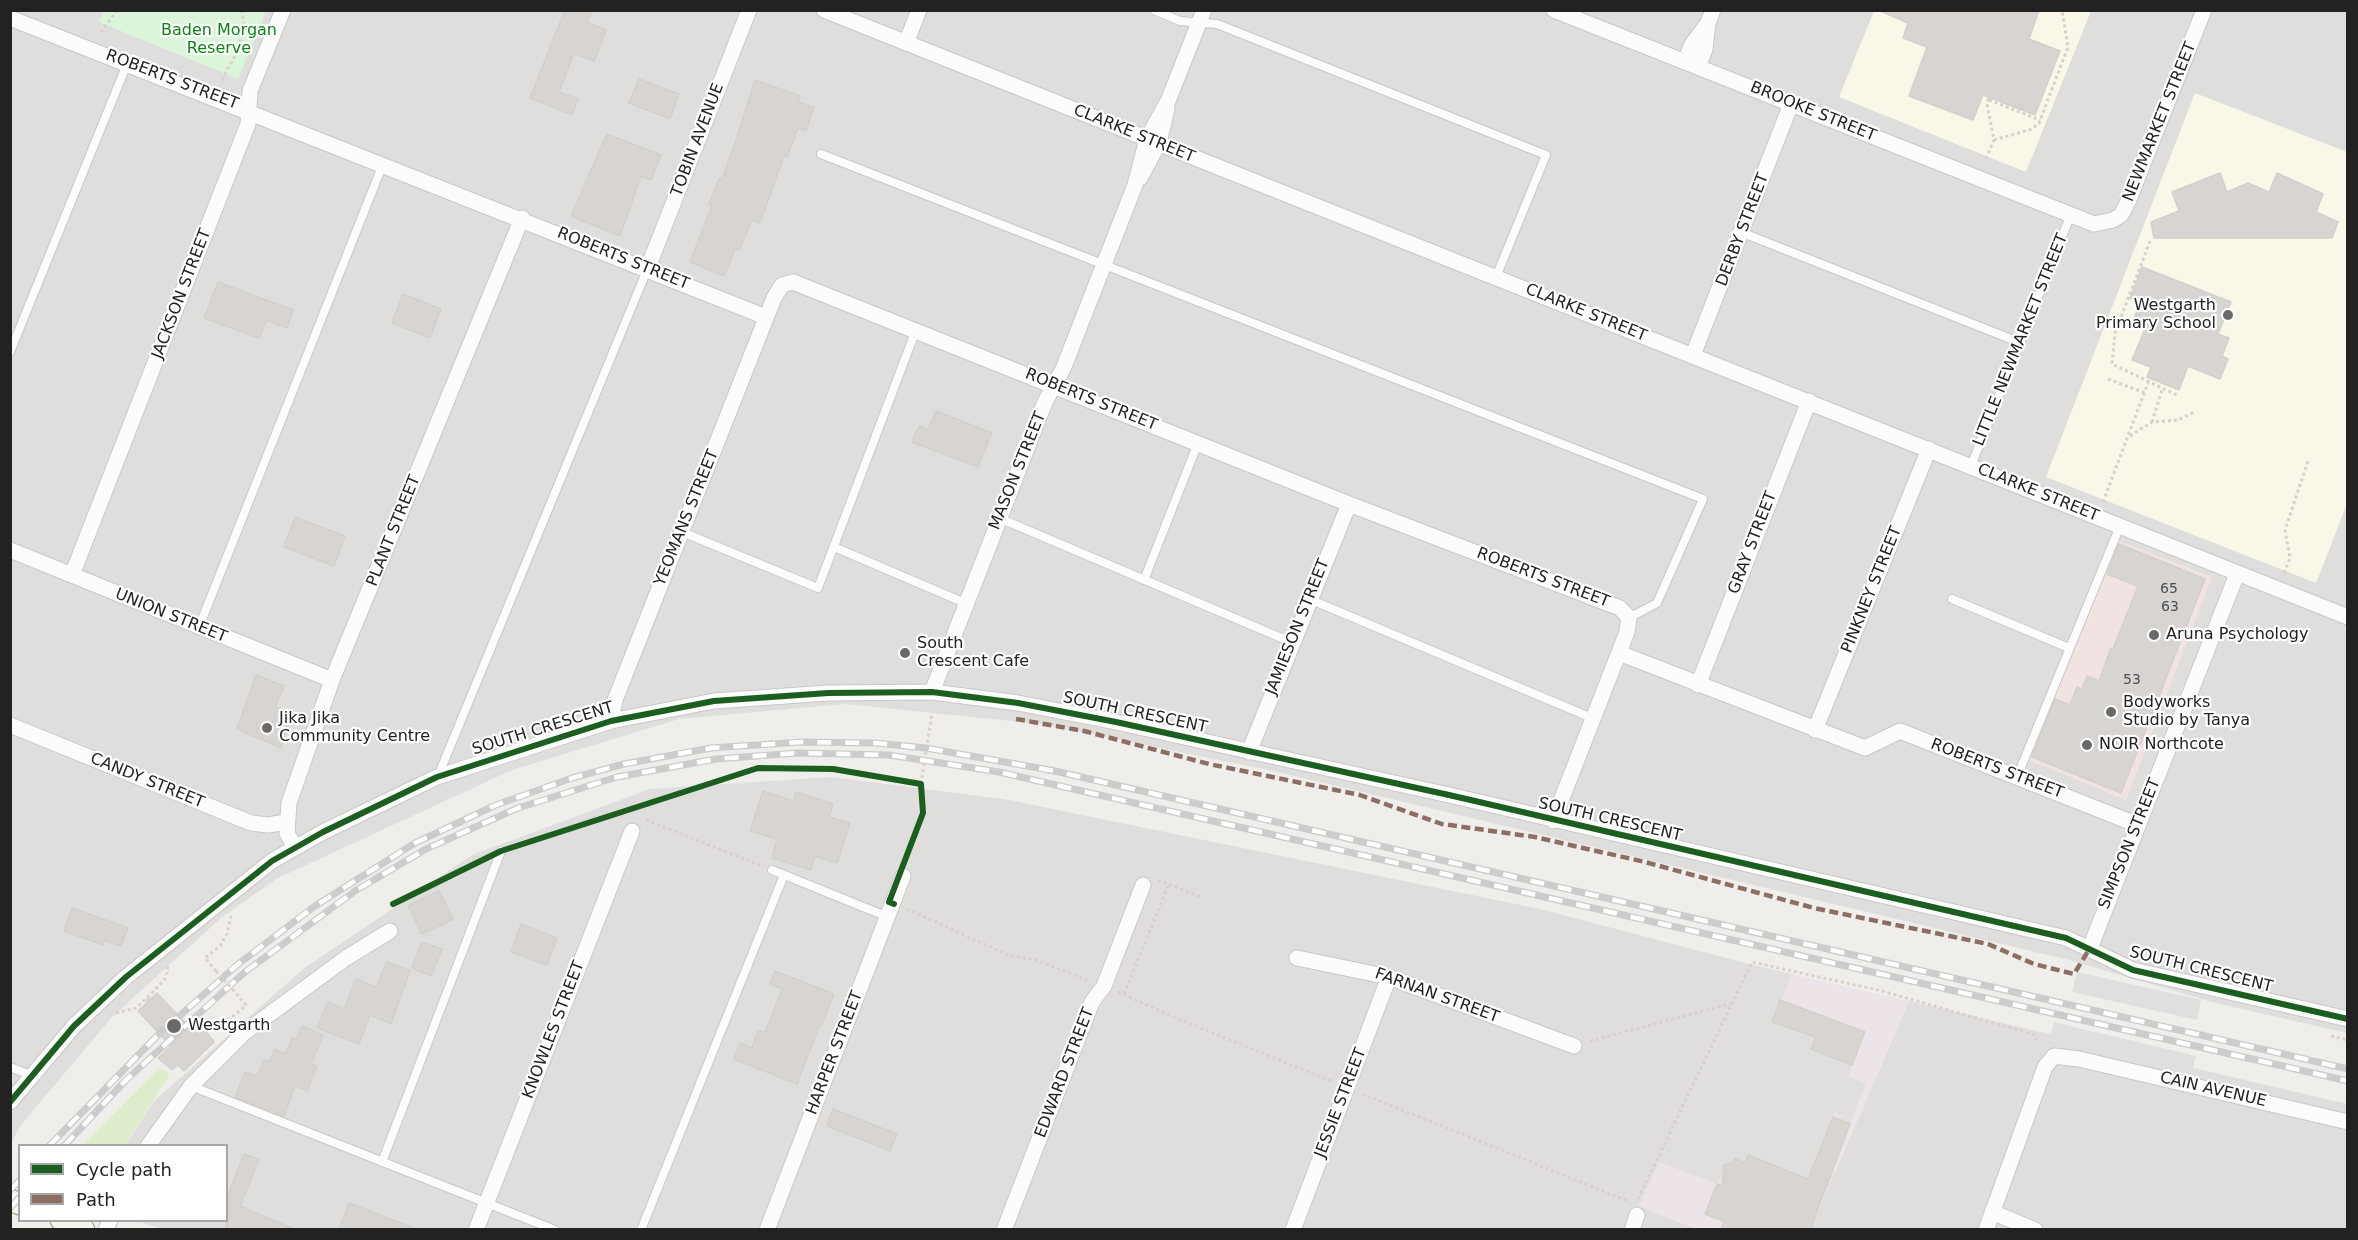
<!DOCTYPE html>
<html>
<head>
<meta charset="utf-8">
<style>
  body { margin:0 }
  #map { position:relative; width:2358px; height:1240px; overflow:hidden; background:#f0eeeb; font-family:"DejaVu Sans",sans-serif }
  canvas { display:block }
  .frame { position:absolute; inset:0; border:12px solid #222; pointer-events:none }
  .legend { position:absolute; left:18px; top:1144px; width:210px; height:78px; box-sizing:border-box; background:#fff; border:2px solid #a7a7a7; margin:0; padding:8px 10px; list-style:none; font-size:18px; color:#222 }
  .legend li { display:flex; align-items:center; gap:12px; height:30px }
  .legend b { width:30px; border:2px solid #a7a7a7 }
</style>
</head>
<body>
<div id="map">
<canvas width="2358" height="1240"></canvas>
<div class="frame"></div>
<ul class="legend">
<li><b style="height:8px;background:#1b5e20"></b>Cycle path</li>
<li><b style="height:8px;background:#8d6e63"></b>Path</li>
</ul>
</div>
<script>
const g = document.querySelector('canvas').getContext('2d');
g.lineJoin = 'round';
function fillPath(path, color) {
  g.fillStyle = color;
  g.fill(path, 'evenodd');
}
function poly(rows) {
  const path = new Path2D();
  for (const r of rows) {
    path.moveTo(r[0], r[1]);
    for (let i = 2; i < r.length; i += 2) path.lineTo(r[i], r[i + 1]);
  }
  return path;
}
function strokePath(path, color, width, dash) {
  g.strokeStyle = color;
  g.lineWidth = width;
  g.lineCap = dash ? 'butt' : 'round';
  g.setLineDash(dash || []);
  g.stroke(path);
}
function drawText(font, color, halo, rows, align = 'center') {
  g.font = font + ' "DejaVu Sans",sans-serif';
  g.lineWidth = 4.5;
  g.setLineDash([]);
  g.textBaseline = 'middle';
  g.strokeStyle = halo;
  g.fillStyle = color;
  for (const [text, x, y, turn = 0] of rows) {
    g.save();
    g.translate(x, y);
    g.rotate((+turn || 0) * Math.PI / 180);
    g.textAlign = isNaN(turn) ? turn : align;
    if (halo) g.strokeText(text, 0, 0);
    g.fillText(text, 0, 0);
    g.restore();
  }
}
fillPath(poly([
  [11,11,2347,11,2347,1033,2212,1002,2069,960,1278,772,1042,724,845,704,679,719,512,770,276,879,221,918,112,1017,21,1125,11,1143],
  [832,777,1009,800,1540,909,1753,965,1639,1206,1697,1229,161,1229,138,1221,226,1220,226,1146,125,1146,154,1101,303,969,472,855,650,789],
  [1909,1001,2347,1104,2347,1229,1810,1230]
]), '#dfdedc');
fillPath(poly([
  [2115,539,2212,577,2126,800,2024,758]
]), '#f1e3e1');
fillPath(poly([
  [1753,965,1909,1001,1810,1229,1697,1229,1638,1206]
]), '#ede4e9');
fillPath(poly([
  [1874,11,2091,11,2026,172,1839,97],
  [2195,93,2347,152,2347,504,2316,583,2046,477]
]), '#f8f7e8');
fillPath(poly([
  [159,1068,169,1073,168,1077,125,1145,83,1145]
]), '#ddeccb');
fillPath(poly([
  [104,10,266,10,266,11,238,79,99,22]
]), '#daf5da');
fillPath(poly([
  [1753,965,1792,974,1772,1022,1795,1030,1803,1008,1824,1016,1811,1049,1852,1065,1849,1077,1866,1083,1850,1124,1840,1120,1842,1116,1834,1113,1814,1163,1834,1171,1827,1188,1749,1155,1745,1163,1735,1159,1733,1163,1727,1164,1717,1184,1659,1162],
  [2077,972,2201,1000,2197,1020,2072,992],
  [2054,1022,2196,1056,2191,1075,2049,1042]
]), '#e0dfde');
const building = poly([
  [565,10,592,10,587,22,606,30,594,61,574,53,559,92,578,99,572,115,530,98,565,10],
  [1878,10,2039,10,2029,39,2060,51,2035,115,1983,95,1973,120,1909,96,1927,47,1903,38,1908,23,1878,10],
  [639,79,679,94,670,119,629,103,639,79],
  [755,80,800,96,798,102,814,107,806,131,798,128,787,157,784,156,760,223,752,220,739,250,735,249,724,276,690,262,712,206,709,204,719,178,722,179,737,137,755,80],
  [607,134,661,155,651,180,641,176,620,236,571,216,607,134],
  [2220,173,2227,192,2248,183,2269,192,2277,173,2323,194,2316,212,2338,222,2332,238,2154,238,2151,222,2179,211,2172,192,2220,173],
  [2142,267,2231,302,2218,334,2229,338,2222,356,2228,359,2220,379,2188,366,2179,390,2147,377,2151,367,2132,360,2145,329,2132,324,2140,302,2130,298,2142,267],
  [218,282,293,310,287,328,266,320,259,338,204,318,218,282],
  [403,294,441,309,430,338,392,323,403,294],
  [936,411,992,433,978,467,912,442,919,426,928,430,936,411],
  [295,517,345,536,334,566,284,547,295,517],
  [2119,544,2205,579,2121,793,2032,757,2055,699,2070,705,2077,687,2082,689,2087,676,2099,681,2111,648,2113,649,2138,586,2107,574,2119,544],
  [256,675,284,686,275,707,292,714,281,748,237,729,256,675],
  [763,791,794,801,796,792,833,804,829,817,850,823,837,863,815,856,811,870,772,858,777,839,750,831,763,791],
  [439,891,453,919,422,934,408,906,439,891],
  [72,908,128,928,121,946,104,940,103,945,64,931,72,908],
  [521,924,557,938,547,965,511,952,521,924],
  [422,942,442,949,431,976,412,968,422,942],
  [387,962,410,971,391,1024,370,1015,359,1044,317,1028,328,1002,344,1009,356,979,376,987,387,962],
  [775,971,834,994,821,1026,819,1026,797,1084,734,1059,740,1043,752,1048,758,1030,765,1033,782,989,770,984,775,971],
  [157,993,190,1028,198,1021,214,1042,184,1071,178,1065,172,1070,158,1058,171,1046,138,1011,157,993],
  [1780,1000,1865,1032,1852,1065,1811,1049,1816,1037,1772,1022,1780,1000],
  [302,1026,323,1035,311,1064,317,1066,307,1091,295,1086,284,1116,235,1097,245,1072,257,1076,264,1060,270,1062,275,1049,286,1054,292,1038,296,1039,302,1026],
  [833,1109,897,1134,890,1151,827,1126,833,1109],
  [1833,1117,1850,1124,1810,1230,1721,1230,1724,1221,1705,1214,1717,1184,1722,1186,1724,1165,1733,1163,1735,1159,1745,1163,1748,1155,1808,1179,1833,1117],
  [244,1154,259,1159,240,1206,296,1230,226,1230,226,1200,244,1154],
  [349,1203,414,1228,414,1230,339,1230,349,1203]
]);
fillPath(building, '#d7d4d2');
strokePath(building, '#d3d0cc', 1.5);
const service = poly([
  [1154,10,1180,21,1217,24,1546,155,1496,277],
  [821,154,1703,499,1657,603,1629,618],
  [1743,233,2021,343],
  [10,352,127,64],
  [1971,466,2071,214],
  [999,518,1291,642],
  [682,532,818,588,916,330],
  [834,547,965,603],
  [1144,580,1198,443],
  [1309,599,1592,718],
  [1952,599,2069,648],
  [199,627,383,164],
  [438,776,647,270],
  [2017,777,2120,526],
  [772,870,888,917],
  [10,1067,33,1076],
  [191,1086,555,1230],
  [382,1162,501,851],
  [641,1230,784,875]
]);
const minor = poly([
  [824,10,2348,617],
  [1554,10,2094,224,2113,220,2121,215,2128,202,2204,10],
  [10,18,766,317],
  [906,43,919,10],
  [1685,62,1692,44,1708,23,1713,10],
  [1698,67,1705,49,1708,23],
  [1140,178,1159,143,1167,109],
  [647,270,749,10],
  [1693,355,1791,104],
  [10,550,332,680],
  [72,575,248,124,250,91,283,10],
  [1619,653,1865,748,1900,731,2138,825],
  [1698,685,1809,401],
  [932,692,1045,402,1063,369,1135,185,1147,139,1168,101,1204,10],
  [611,721,615,700,774,298,782,285,793,282,1349,504,1620,608,1629,618,1627,632,1553,821],
  [10,725,251,823,268,825,286,822],
  [1815,730,1929,449],
  [1249,752,1349,504],
  [294,846,287,833,289,803,332,680,522,218],
  [2090,948,2237,574],
  [1297,958,1389,977,1574,1046],
  [10,1102,74,1026,126,977,272,861,323,832,437,777,611,721,714,701,828,693,932,692,1018,703,1116,722,1449,795,2066,938,2133,970,2348,1019],
  [148,1146,191,1086,244,1033,346,958,390,931],
  [1992,1212,2035,1230],
  [106,1230,110,1220],
  [476,1230,632,831],
  [767,1230,903,876],
  [1004,1230,1092,1002,1104,986,1143,885],
  [1293,1230,1389,977],
  [1632,1230,1637,1215],
  [1986,1230,2045,1067,2054,1056,2079,1059,2348,1122]
]);
const secondary = poly([
  [10,1200,20,1204],
  [61,1220,84,1230]
]);
strokePath(service, '#c9c8c7', 10);
strokePath(minor, '#c9c8c7', 17);
strokePath(secondary, '#999a82', 23);
strokePath(poly([
  [101,32,117,10],
  [222,80,238,50,244,30,242,10],
  [1989,100,2040,120],
  [1994,140,2032,129,2039,123,2068,47,2062,10],
  [1986,159,1994,140,1987,104,1995,81],
  [2150,241,2115,333,2112,364,2179,396],
  [2108,379,2145,393],
  [2152,422,2162,390],
  [2130,436,2152,422,2178,420,2194,412],
  [2103,502,2148,383],
  [2284,573,2290,558,2285,530,2308,461],
  [921,784,932,713],
  [646,820,762,866],
  [1158,880,1203,898],
  [907,909,1008,955,1036,960,1087,980],
  [216,971,205,958,220,946,227,934,231,916],
  [1118,992,1178,1019,1334,1082],
  [1124,994,1169,884],
  [147,999,167,1020],
  [116,1013,136,1008,147,998,166,978,168,965],
  [232,1021,230,1019,246,1005,236,993],
  [2331,1036,2348,1040],
  [179,1037,198,1056],
  [1590,1041,1730,1004],
  [1362,1094,1628,1201],
  [1638,1199,1752,962,1882,991,2035,1035,2037,1041]
]), '#dccecd', 3, [3, 3]);
strokePath(service, '#fdfcfc', 8);
strokePath(minor, '#fdfcfc', 15);
strokePath(secondary, '#f4f4ed', 21);
const rail = poly([
  [49,1146,158,1035,237,965,315,906,415,843,496,805,572,778,624,764,711,748,801,742,875,743,926,748,1055,771,2348,1069],
  [64,1146,126,1080,245,972,355,891,426,849,518,808,617,777,716,759,798,753,889,755,999,772,2348,1081],
  [10,1190,20,1180],
  [10,1208,20,1197]
]);
strokePath(rail, '#ccc', 7);
strokePath(rail, '#fff', 4.5, [14]);
strokePath(poly([
  [216,971,236,993]
]), '#dccecd', 3, [3, 3]);
strokePath(poly([
  [1016,719,1084,731,1209,764,1360,795,1442,824,1535,837,1645,862,1814,908,1988,944,2034,964,2074,974,2090,948]
]), '#8d6e63', 4.5, [9, 4.5]);
strokePath(poly([
  [393,904,501,851,758,768,833,769,921,784,923,813,889,902,894,904],
  [10,1102,74,1026,126,977,272,861,323,832,437,777,611,721,714,701,828,693,932,692,1018,703,1116,722,1449,795,2066,938,2133,970,2348,1019]
]), '#1b5e20', 6);
for (const [x, y, r, color] of [
  [2228,315,6,"#6a6968"],
  [2154,635,6,"#6a6968"],
  [905,653,6,"#6a6968"],
  [2111,712,6,"#6a6968"],
  [267,728,6,"#6a6968"],
  [2087,745,6,"#6a6968"],
  [174,1026,8,"#6a6968"]
]) {
  const dot = new Path2D();
  dot.arc(x, y, r, 0, 2 * Math.PI);
  g.fillStyle = color;
  g.fill(dot);
  strokePath(dot, '#fff', 2);
}
drawText('14px', '#4f4e4e', null, [
  ["65",2169,589],
  ["63",2170,607],
  ["53",2132,680]
]);
drawText('16px', '#0c8416', '#fff', [
  ["Baden Morgan",219,31],
  ["Reserve",219,49]
]);
drawText('16px', '#222', '#fff', [
  ["ROBERTS STREET",172,80,21],
  ["BROOKE STREET",1813,112,22],
  ["NEWMARKET STREET",2160,122,-68],
  ["CLARKE STREET",1134,134,22],
  ["TOBIN AVENUE",698,140,-69],
  ["DERBY STREET",1743,230,-69],
  ["ROBERTS STREET",623,259,22],
  ["JACKSON STREET",182,294,-69],
  ["CLARKE STREET",1586,313,22],
  ["LITTLE NEWMARKET STREET",2021,340,-68],
  ["ROBERTS STREET",1091,400,22],
  ["MASON STREET",1018,471,-68],
  ["CLARKE STREET",2038,493,22],
  ["YEOMANS STREET",687,518,-68],
  ["PLANT STREET",394,531,-68],
  ["GRAY STREET",1753,543,-69],
  ["ROBERTS STREET",1543,578,21],
  ["PINKNEY STREET",1872,590,-68],
  ["UNION STREET",171,616,22],
  ["JAMIESON STREET",1298,627,-68],
  ["SOUTH CRESCENT",1135,713,12],
  ["SOUTH CRESCENT",543,729,-17],
  ["ROBERTS STREET",1997,769,21],
  ["CANDY STREET",147,781,22],
  ["SOUTH CRESCENT",1610,820,13],
  ["SIMPSON STREET",2130,844,-68],
  ["SOUTH CRESCENT",2201,970,14],
  ["FARNAN STREET",1437,996,20],
  ["KNOWLES STREET",554,1030,-69],
  ["HARPER STREET",835,1053,-69],
  ["EDWARD STREET",1065,1073,-69],
  ["CAIN AVENUE",2213,1090,13],
  ["JESSIE STREET",1341,1103,-69]
]);
drawText('16px', '#222', '#fff', [
  ["Westgarth",2216,306,"right"],
  ["Primary School",2216,324,"right"],
  ["Aruna Psychology",2166,635],
  ["South",917,644],
  ["Crescent Cafe",917,662],
  ["Bodyworks",2123,703],
  ["Studio by Tanya",2123,721],
  ["Jika Jika",279,719],
  ["Community Centre",279,737],
  ["NOIR Northcote",2099,745],
  ["Westgarth",188,1026]
], 'left');
</script>
</body>
</html>
